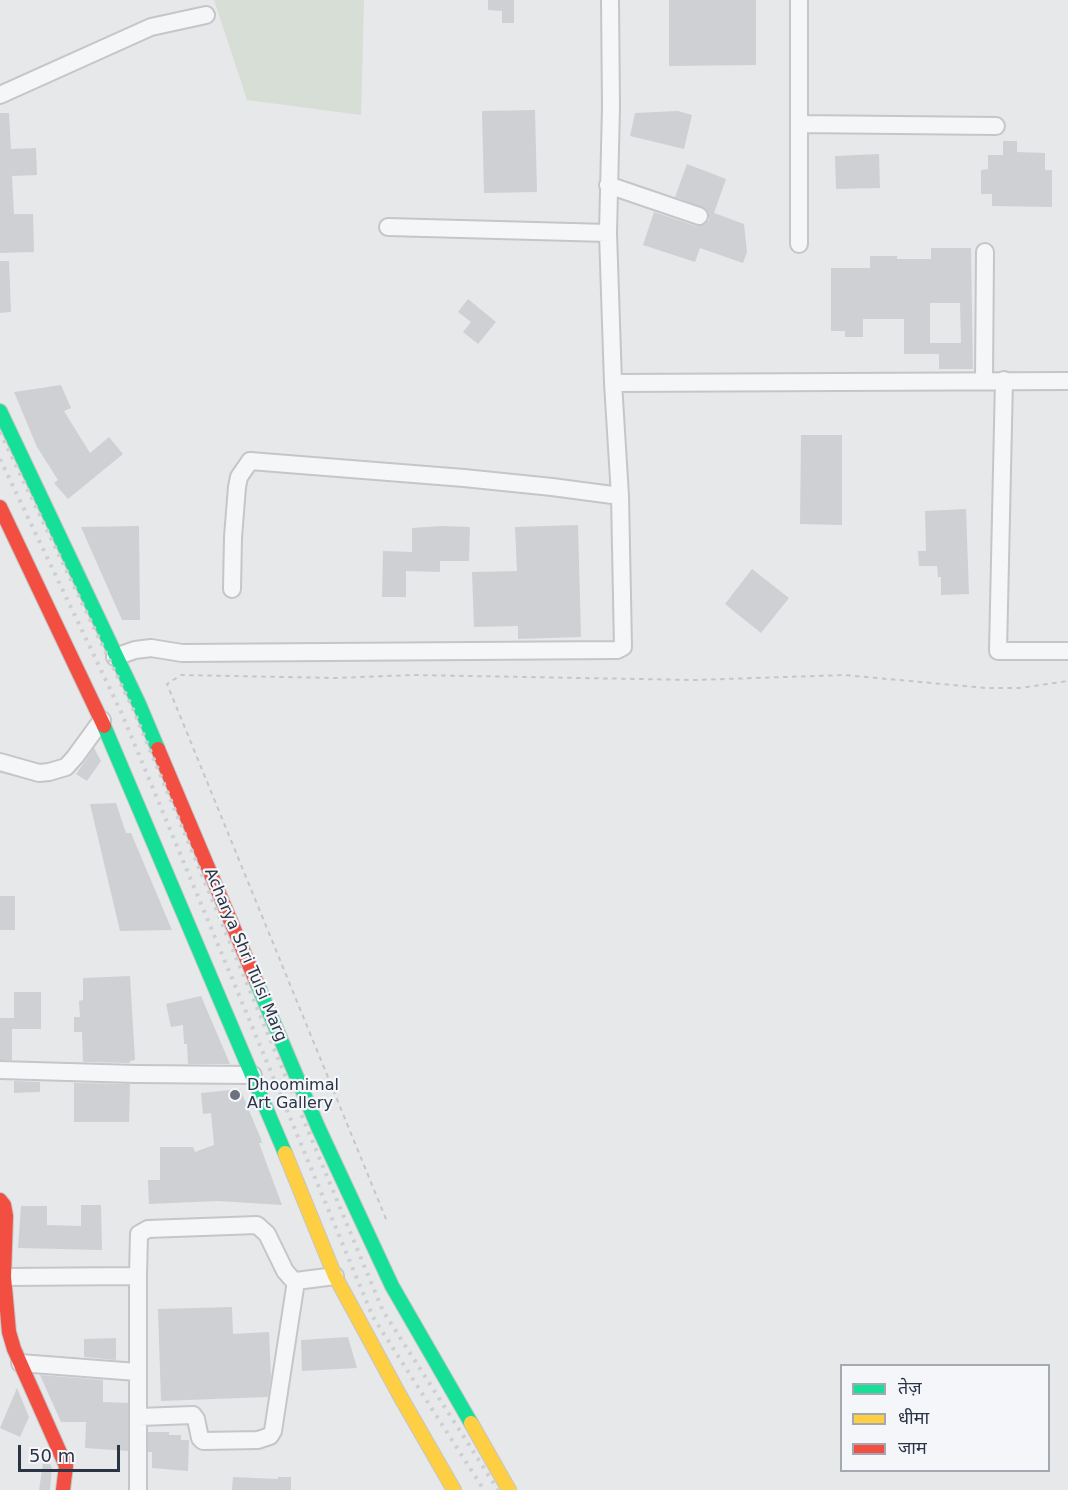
<!DOCTYPE html>
<html>
<head>
<meta charset="utf-8">
<style>
  body { margin:0 }
  #map { position:relative; width:1068px; height:1490px; overflow:hidden; background:#e6e8ea; font-family:"DejaVu Sans","Noto Sans Devanagari",sans-serif }
  canvas { display:block }
  .legend { position:absolute; left:840px; top:1364px; width:210px; height:108px; box-sizing:border-box; background:#f4f6f9; border:2px solid #a4a8b1; margin:0; padding:8px 10px; list-style:none; font-size:18px; color:#2b3445 }
  .legend li { display:flex; align-items:center; gap:12px; height:30px }
  .legend b { width:30px; border:2px solid #a4a8b1 }
  .scale { position:absolute; left:18px; top:1445px; width:102px; height:27px; box-sizing:border-box; border:3px solid #2b3445; border-top:0; padding-left:8px; font-size:18px; line-height:21px; white-space:nowrap; color:#2b3445; -webkit-text-stroke:4px #f4f6f9; paint-order:stroke }
</style>
</head>
<body>
<div id="map">
<canvas width="1068" height="1490"></canvas>
<ul class="legend">
<li><b style="height:8px;background:#16e098"></b>तेज़</li>
<li><b style="height:8px;background:#ffcf43"></b>धीमा</li>
<li><b style="height:8px;background:#f24e42"></b>जाम</li>
</ul>
<div class="scale">50 m</div>
</div>
<script>
const g = document.querySelector('canvas').getContext('2d');
g.lineJoin = 'round';
function fillPath(path, color) {
  g.fillStyle = color;
  g.fill(path, 'evenodd');
}
function poly(rows) {
  const path = new Path2D();
  for (const r of rows) {
    path.moveTo(r[0], r[1]);
    for (let i = 2; i < r.length; i += 2) path.lineTo(r[i], r[i + 1]);
  }
  return path;
}
function strokePath(path, color, width, dash) {
  g.strokeStyle = color;
  g.lineWidth = width;
  g.lineCap = dash ? 'butt' : 'round';
  g.setLineDash(dash || []);
  g.stroke(path);
}
function drawText(font, color, halo, rows, align = 'center') {
  g.font = font + ' "DejaVu Sans",sans-serif';
  g.lineWidth = 4.5;
  g.setLineDash([]);
  g.textBaseline = 'middle';
  g.strokeStyle = halo;
  g.fillStyle = color;
  for (const [text, x, y, turn = 0] of rows) {
    g.save();
    g.translate(x, y);
    g.rotate((+turn || 0) * Math.PI / 180);
    g.textAlign = isNaN(turn) ? turn : align;
    if (halo) g.strokeText(text, 0, 0);
    g.fillText(text, 0, 0);
    g.restore();
  }
}
fillPath(poly([
  [214,0,364,0,361,115,247,100]
]), '#d6ded6');
fillPath(poly([
  [488,0,514,0,514,23,502,23,502,11,488,10],
  [669,0,756,0,756,65,669,66],
  [535,110,537,192,484,193,482,111],
  [678,111,692,115,684,149,630,136,635,113],
  [0,113,9,113,11,149,36,148,37,175,12,176,14,214,33,214,34,252,0,253],
  [1003,141,1017,141,1017,152,1045,153,1045,170,1052,170,1052,207,992,206,992,194,981,194,981,170,988,169,988,155,1003,155],
  [879,154,880,188,836,189,835,156],
  [687,164,726,179,714,213,744,224,747,252,743,263,700,248,695,262,643,245,654,212,696,226,705,224,709,220,709,213,706,209,675,197],
  [931,248,971,248,973,369,939,369,939,354,904,354,904,319,863,319,863,337,845,337,845,331,831,331,831,268,870,268,870,256,897,256,897,259,931,259],
  [930,303,960,303,961,343,930,343],
  [0,261,9,261,11,312,0,313],
  [468,299,496,322,478,344,463,332,471,322,458,312],
  [61,385,71,408,64,411,90,453,109,437,123,454,68,499,54,483,58,480,37,447,14,392],
  [801,435,842,435,842,525,800,524],
  [966,509,969,594,941,595,941,577,938,577,937,566,919,566,918,551,926,551,925,511],
  [578,525,581,637,518,639,518,626,474,627,472,572,517,571,515,527],
  [139,526,140,620,122,620,81,527],
  [441,526,470,527,469,561,440,561,440,572,406,571,406,597,382,597,383,551,412,552,412,528],
  [752,569,789,598,761,633,725,604],
  [94,748,101,761,87,781,76,774],
  [116,803,126,833,131,833,172,930,120,931,90,804],
  [0,896,15,896,15,930,0,930],
  [130,976,135,1060,130,1061,130,1063,83,1062,82,1032,74,1032,74,1017,80,1017,79,1001,83,1000,83,978],
  [14,992,41,992,41,1029,12,1029,12,1060,0,1060,0,1018,14,1018],
  [201,996,230,1064,188,1064,187,1044,184,1044,183,1025,171,1027,166,1004],
  [14,1081,40,1082,40,1092,14,1093],
  [74,1083,130,1084,129,1122,74,1122],
  [240,1089,261,1139,262,1143,259,1143,282,1205,218,1201,149,1204,148,1180,160,1180,160,1147,193,1147,195,1152,214,1145,211,1113,203,1114,201,1093],
  [81,1205,101,1205,102,1250,18,1248,21,1206,47,1206,47,1225,81,1226],
  [232,1307,233,1334,269,1332,271,1377,268,1397,161,1401,158,1309],
  [348,1337,357,1368,302,1371,301,1340],
  [116,1338,116,1360,84,1357,84,1339],
  [40,1375,103,1380,103,1402,128,1403,128,1451,85,1448,86,1422,61,1422],
  [17,1388,29,1417,20,1437,0,1428],
  [148,1432,169,1432,169,1435,181,1435,181,1440,189,1440,188,1471,152,1468,152,1452,148,1452],
  [43,1463,50,1464,52,1468,50,1490,39,1490],
  [233,1477,278,1479,278,1477,291,1477,291,1490,232,1490]
]), '#ced0d3');
const street = poly([
  [0,95,151,27,206,15],
  [799,124,996,126],
  [608,185,699,216],
  [388,227,608,233],
  [799,244,799,0],
  [984,380,985,252],
  [1004,380,998,651,1068,651],
  [613,383,1068,381],
  [232,589,233,537,237,487,239,477,250,461,464,478,552,487,620,496],
  [115,657,135,650,151,648,182,653,617,650,623,647,620,496,613,383,608,233,611,107,610,0],
  [0,762,39,773,49,772,66,767,75,757,102,720],
  [0,1070,136,1074,253,1075],
  [4,1277,138,1276],
  [20,1363,137,1372],
  [139,1417,193,1415,196,1419,200,1438,203,1441,258,1440,270,1436,273,1431,296,1281],
  [138,1490,138,1276,139,1234,148,1229,257,1225,267,1234,285,1271,292,1279,296,1281,335,1276]
]);
const fast = poly([
  [0,411,139,704,158,749],
  [104,726,285,1153],
  [256,981,318,1127,392,1286,471,1423]
]);
const slow = poly([
  [285,1153,335,1276,400,1396,454,1490],
  [471,1423,509,1490]
]);
const jam = poly([
  [0,507,104,726],
  [158,749,256,981],
  [0,1200,4,1205,6,1216,4,1277,9,1332,14,1349,66,1466,63,1490]
]);
strokePath(street, '#c4c6c8', 20);
strokePath(fast, '#c4c6c8', 16);
strokePath(slow, '#c4c6c8', 16);
strokePath(jam, '#c4c6c8', 16);
strokePath(poly([
  [386,1219,167,684,181,675,335,678,414,675,694,680,844,675,986,688,1020,688,1068,681]
]), '#c5c6ca', 2, [4.5, 4.5]);
strokePath(street, '#f5f6f7', 16);
strokePath(fast, '#16e098', 14);
strokePath(slow, '#ffcf43', 14);
strokePath(jam, '#f24e42', 14);
strokePath(poly([
  [0,432,133,709,383,1311,498,1490],
  [0,459,122,714,373,1317,484,1490]
]), '#cecfd2', 4, [3, 6]);
for (const [x, y, r, color] of [
  [235,1095,6,"#6c737f"]
]) {
  const dot = new Path2D();
  dot.arc(x, y, r, 0, 2 * Math.PI);
  g.fillStyle = color;
  g.fill(dot);
  strokePath(dot, '#f4f6f9', 2);
}
drawText('16px', '#2b3445', '#f4f6f9', [
  ["Acharya Shri Tulsi Marg",245,955,67]
]);
drawText('16px', '#2b3445', '#f4f6f9', [
  ["Dhoomimal",247,1086],
  ["Art Gallery",247,1104]
], 'left');
</script>
</body>
</html>
